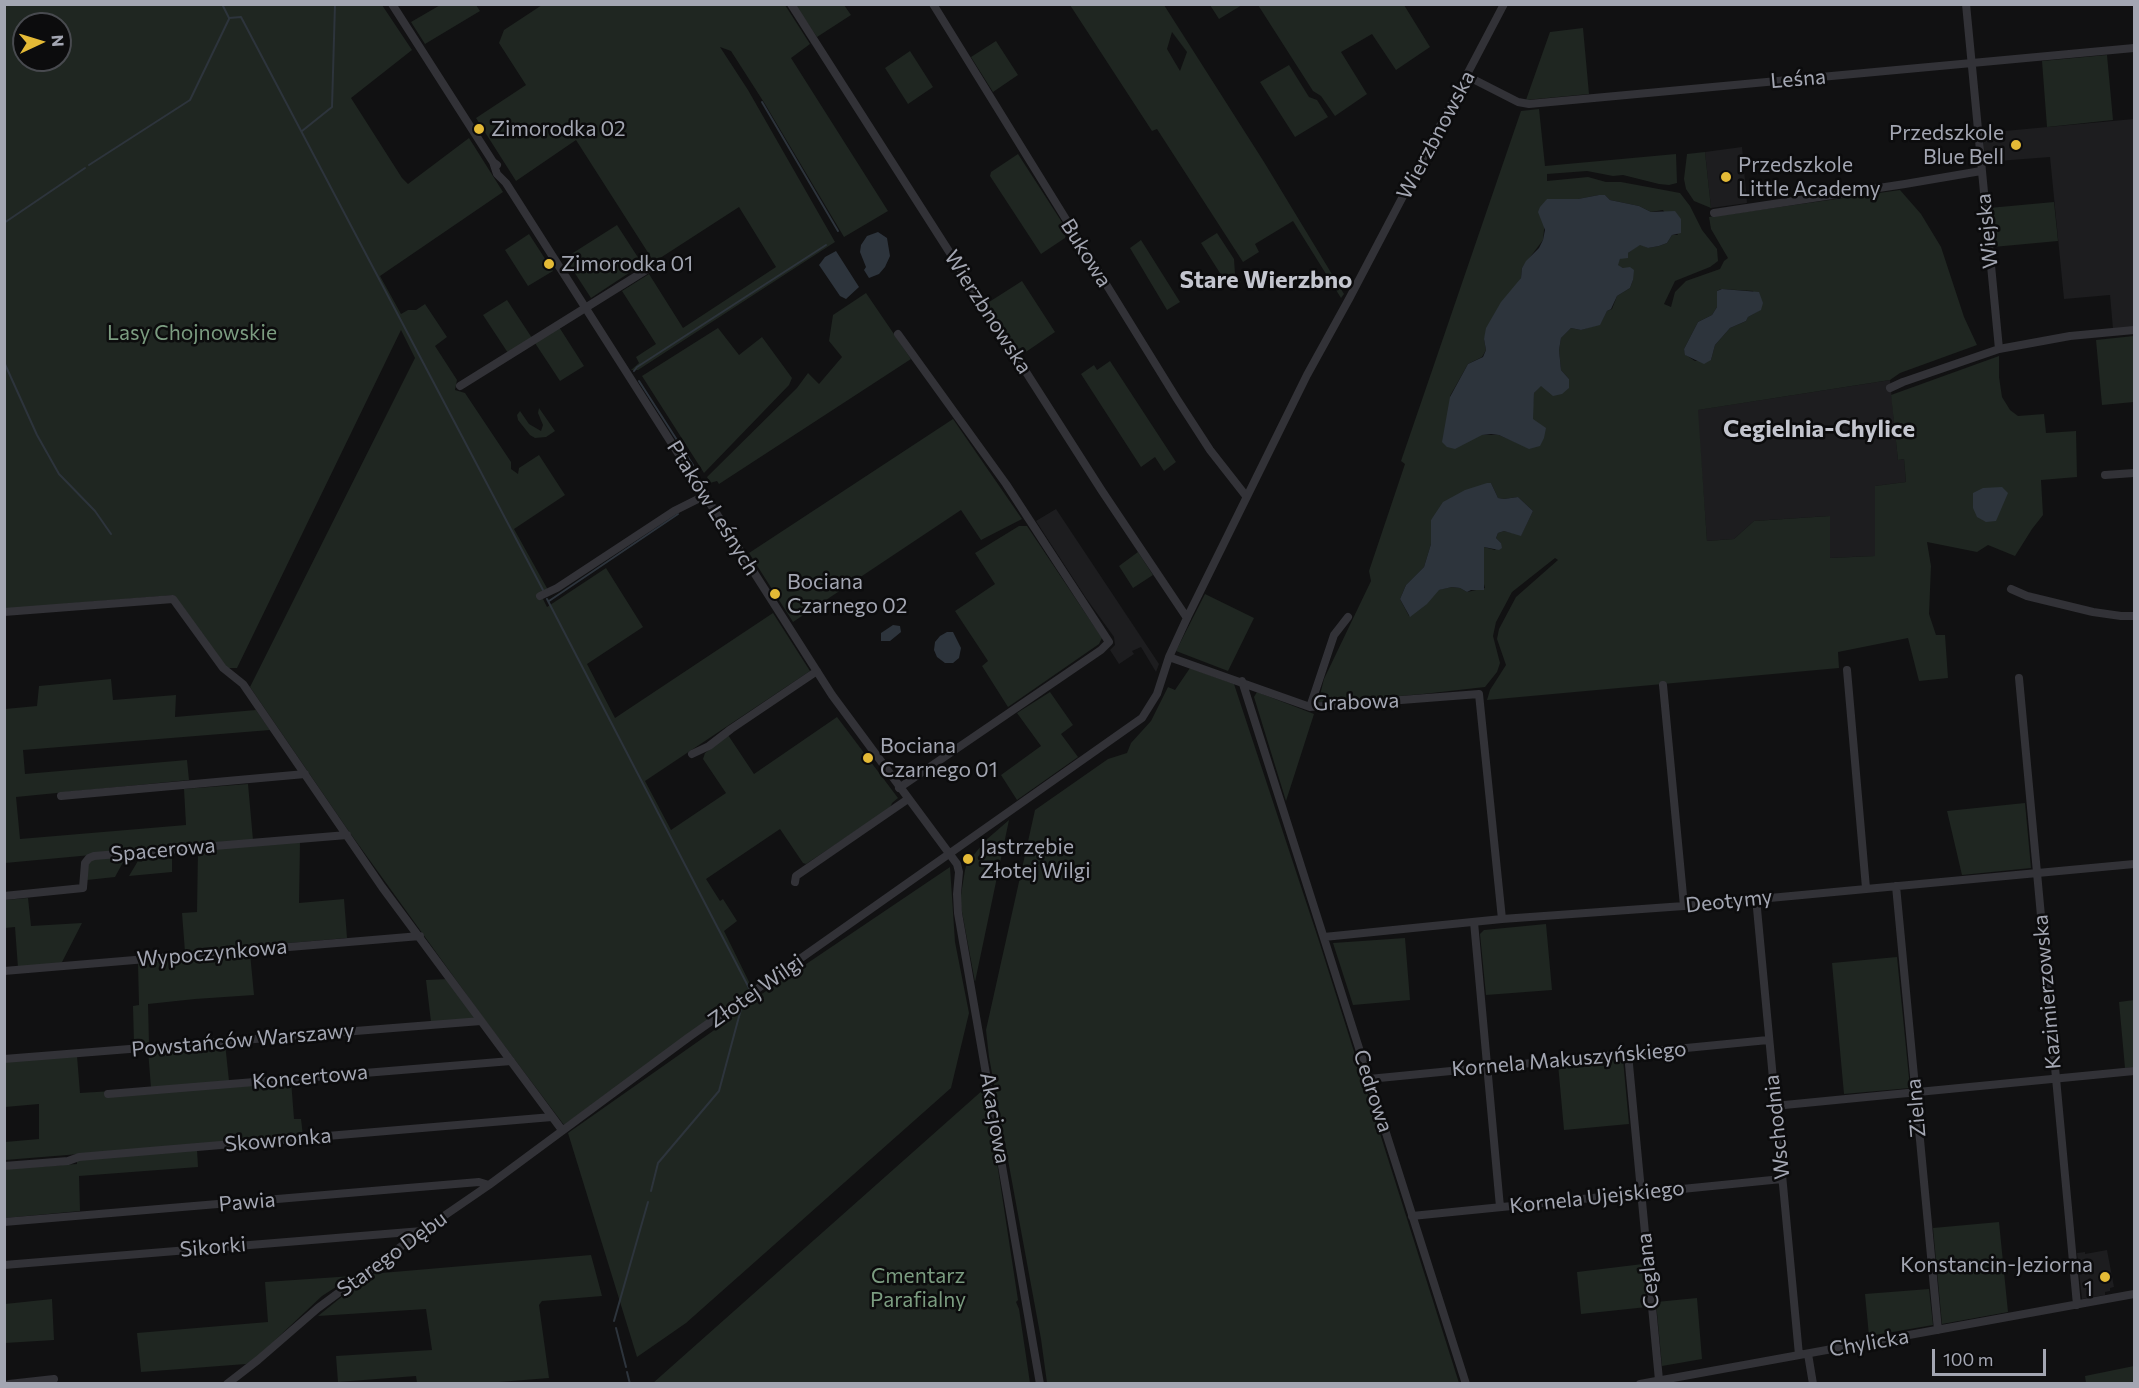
<!DOCTYPE html>
<html>
<head>
<meta charset="utf-8">
<style>
  body { margin:0 }
  #map { position:relative; width:2139px; height:1388px; overflow:hidden; background:#111112; font-family:Commissioner,sans-serif }
  canvas { display:block }
  .frame { position:absolute; inset:0; border:6px solid #a3a6b2; pointer-events:none }
  .north { position:absolute; left:12px; top:12px; width:60px; height:60px; box-sizing:border-box; background:#0c0c0d; border:2px solid #484a4f; border-radius:50%; rotate:86deg; font-size:16px; font-weight:700; line-height:24px; text-align:center; color:#a3a6b2 }
  .north::after { content:''; display:block; margin:auto; width:21px; height:27px; background:#e4ba36; clip-path:polygon(50% 0,100% 100%,50% 72%,0 100%) }
  .scale { position:absolute; left:1932px; top:1349px; width:114px; height:27px; box-sizing:border-box; border:3px solid #a3a6b2; border-top:0; padding-left:8px; font-size:18px; line-height:21px; white-space:nowrap; color:#a3a6b2; -webkit-text-stroke:4px #0c0c0d; paint-order:stroke }
</style>
</head>
<body>
<div id="map">
<canvas width="2139" height="1388"></canvas>
<div class="frame"></div>
<div class="north">N</div>
<div class="scale">100 m</div>
</div>
<script>
const g = document.querySelector('canvas').getContext('2d');
g.lineJoin = 'round';
function fillPath(path, color) {
  g.fillStyle = color;
  g.fill(path, 'evenodd');
}
function poly(rows) {
  const path = new Path2D();
  for (const r of rows) {
    path.moveTo(r[0], r[1]);
    for (let i = 2; i < r.length; i += 2) path.lineTo(r[i], r[i + 1]);
  }
  return path;
}
function strokePath(path, color, width, dash) {
  g.strokeStyle = color;
  g.lineWidth = width;
  g.lineCap = dash ? 'butt' : 'round';
  g.setLineDash(dash || []);
  g.stroke(path);
}
function drawText(font, color, halo, rows, align = 'center') {
  g.font = font + ' Commissioner,sans-serif';
  g.lineWidth = 5;
  g.setLineDash([]);
  g.textBaseline = 'middle';
  g.strokeStyle = halo;
  g.fillStyle = color;
  for (const [text, x, y, turn = 0] of rows) {
    g.save();
    g.translate(x, y);
    g.rotate((+turn || 0) * Math.PI / 180);
    g.textAlign = isNaN(turn) ? turn : align;
    if (halo) g.strokeText(text, 0, 0);
    g.fillText(text, 0, 0);
    g.restore();
  }
}
fillPath(poly([
  [2134,119,2134,327,2113,329,2110,295,2064,299,2050,157,1985,162,1983,133],
  [1742,147,1747,203,1711,208,1705,152],
  [1890,380,1898,460,1904,459,1906,482,1875,486,1875,556,1830,558,1830,516,1754,521,1734,539,1707,541,1697,410],
  [1056,509,1159,664,1156,672,1141,647,1132,651,1134,654,1119,664,1110,650,1115,645,1114,637,1086,598,1036,521],
  [2107,1250,2114,1287,2110,1288,2110,1291,2105,1292,2105,1295,2082,1299,2077,1253,2085,1252,2085,1254]
]), '#1d1d1f');
fillPath(poly([
  [442,4,476,5,480,11,425,44,411,22],
  [5,5,382,5,412,50,351,98,402,178,408,184,469,138,503,192,380,276,401,314,408,310,416,310,425,304,447,337,435,346,457,380,455,390,465,393,511,462,511,469,518,474,519,468,539,455,565,495,514,529,548,590,540,593,547,607,606,568,643,627,587,664,615,718,773,613,810,671,645,781,671,830,726,793,703,759,705,753,728,735,754,774,837,717,898,798,892,803,890,808,806,864,803,863,780,829,706,879,720,901,723,899,737,921,724,931,752,988,564,1125,482,1016,350,833,250,687,415,358,401,330,237,668,227,668,174,595,5,609],
  [24,24,60,24,60,60,24,60],
  [542,5,785,5,810,44,791,58,888,211,844,237,765,104,731,51,720,47,748,90,835,242,638,370,631,370,639,363,636,357,656,344,622,291,649,274,683,328,776,267,739,207,654,262,576,140,516,181,476,118,526,85,499,43,504,30],
  [795,5,844,5,851,15,817,37],
  [1070,5,1164,5,1264,162,1344,294,1341,298,1293,221,1255,244,1259,252,1243,262,1157,129,1152,131],
  [1172,32,1187,52,1180,71,1167,49],
  [1210,5,1242,5,1219,19],
  [1258,5,1404,5,1430,47,1396,70,1372,34,1341,52,1367,94,1335,116,1321,96,1313,91],
  [1583,28,1589,94,1526,100,1550,32],
  [996,41,1018,75,993,92,971,57],
  [910,51,933,87,908,104,885,68],
  [2107,55,2113,120,2047,127,2042,61],
  [1289,65,1309,97,1317,100,1328,117,1295,137,1260,82],
  [1539,109,1545,166,1676,154,1677,183,1669,185,1659,184,1623,175,1613,176,1587,171,1547,174,1547,181,1588,177,1606,182,1621,182,1680,193,1690,206,1702,230,1717,249,1718,261,1710,267,1675,281,1664,304,1671,307,1675,292,1686,281,1720,269,1724,261,1728,258,1711,229,1709,217,1900,190,1921,214,1941,247,1964,317,1977,345,1900,373,1890,380,1698,410,1707,541,1734,539,1754,521,1830,516,1830,558,1875,556,1875,486,1906,482,1904,459,1898,460,1891,395,1999,356,1999,377,2002,397,2010,410,2018,416,2044,414,2046,433,2076,431,2077,477,2041,480,2043,515,2032,529,2015,556,1988,545,1977,552,1927,542,1931,566,1929,614,1936,635,1945,635,1948,678,1919,681,1908,638,1838,652,1839,668,1487,700,1490,690,1506,665,1497,639,1499,629,1516,597,1558,560,1555,558,1512,592,1496,622,1493,636,1500,663,1497,672,1485,687,1423,694,1318,703,1324,679,1371,581,1369,571,1405,464,1401,461,1521,111],
  [1599,195,1605,195,1610,200,1639,206,1651,212,1663,210,1678,235,1672,235,1667,243,1659,246,1648,248,1640,244,1620,259,1617,265,1623,268,1633,280,1630,288,1617,296,1612,309,1607,311,1600,324,1581,330,1571,328,1561,338,1559,350,1561,370,1569,379,1545,388,1541,385,1534,393,1529,448,1499,435,1482,435,1450,396,1468,364,1482,357,1486,350,1484,339,1521,278,1522,268,1543,240,1547,199,1578,199],
  [1721,289,1753,291,1760,310,1748,317,1746,321,1730,328,1715,345,1711,360,1695,361,1686,355,1684,349,1698,322,1712,315,1717,307,1717,291],
  [1491,483,1498,498,1504,499,1518,497,1533,511,1521,535,1504,531,1498,533,1496,538,1501,543,1495,550,1484,547,1483,580,1485,588,1467,592,1460,588,1452,587,1438,590,1426,604,1409,616,1400,599,1406,585,1424,567,1431,544,1431,520],
  [1705,152,1711,208,1694,201,1686,189,1684,179,1687,154],
  [1018,154,1067,230,1065,238,1041,254,990,176,991,172],
  [2054,202,2058,241,1993,247,1989,208],
  [617,225,641,262,638,267,591,298,565,258],
  [1217,233,1234,259,1235,274,1241,282,1230,289,1201,243],
  [529,234,553,271,528,286,505,250],
  [1141,240,1180,302,1167,310,1130,248],
  [1022,281,1055,332,1020,356,986,304],
  [866,293,911,359,719,484,717,481,710,483,707,477,797,388,808,373,819,384,842,357,829,341,833,315],
  [507,300,532,338,508,353,483,315],
  [559,327,584,366,560,381,535,343],
  [718,328,739,355,762,337,792,378,789,385,704,473,642,376],
  [2134,336,2134,402,2102,405,2096,340],
  [1110,361,1176,462,1164,471,1155,457,1141,467,1081,374,1094,365,1097,370],
  [539,408,555,431,546,437,535,438,530,435,518,420,517,415,520,411,529,424,541,431,543,425,538,413],
  [953,419,1022,519,981,540,961,510,793,622,749,553],
  [1019,526,1027,526,1102,638,1099,644,1008,707,982,666,988,661,955,611,995,584,975,553],
  [1138,552,1153,575,1133,588,1119,566],
  [1205,594,1254,618,1228,671,1176,651],
  [1190,668,1234,684,1319,941,1459,1383,1047,1383,1041,1339,989,1057,986,1030,1035,810,1108,759,1127,753,1131,743,1151,721,1168,687,1175,690],
  [111,679,113,700,176,695,175,717,256,710,270,730,23,750,25,774,187,760,189,780,16,797,20,839,186,825,184,789,248,784,253,840,5,863,5,709,37,706,39,686],
  [1050,692,1073,725,1061,734,1078,757,1017,800,1001,775,1041,746,1017,713],
  [1257,692,1314,714,1286,801,1254,697],
  [2025,803,2031,868,1962,875,1947,811],
  [1009,820,975,982,960,901,965,870,967,863,986,840],
  [300,842,299,903,344,899,347,938,185,952,182,913,197,912,198,849],
  [172,851,172,872,129,876,142,854],
  [127,855,115,877,87,880,87,864,93,858],
  [950,867,955,942,969,1013,951,1088,686,1323,637,1357,568,1133,730,1019,738,1010],
  [28,898,31,926,82,923,61,964,18,968,15,927,5,928,5,900],
  [1546,924,1552,990,1486,995,1480,934,1484,930],
  [1405,938,1410,1000,1353,1005,1333,943],
  [250,953,254,995,195,999,148,1004,149,1043,134,1044,133,1006,139,1005,138,963],
  [1897,957,1910,1088,1844,1094,1832,963],
  [449,979,478,1020,431,1022,426,980],
  [2134,1000,2134,1067,2125,1068,2119,1002],
  [225,1043,229,1081,151,1088,148,1050],
  [77,1056,80,1093,291,1080,294,1119,301,1119,303,1136,5,1160,5,1142,39,1139,39,1104,5,1107,4,1062],
  [1623,1059,1629,1124,1564,1130,1558,1064],
  [984,1089,996,1156,1018,1300,1016,1302,1019,1309,1030,1383,653,1383],
  [197,1149,198,1167,79,1176,80,1211,5,1218,5,1169,77,1164,77,1160],
  [1999,1222,2008,1312,1942,1324,1933,1228],
  [591,1255,602,1296,542,1301,539,1305,549,1378,487,1383,417,1383,416,1376,338,1382,336,1356,432,1350,426,1309,318,1316,370,1274],
  [1643,1264,1647,1307,1581,1314,1577,1272],
  [353,1276,322,1296,255,1359,246,1364,141,1372,137,1333,268,1322,265,1282],
  [1929,1289,1933,1325,1869,1336,1865,1294],
  [1697,1298,1702,1359,1662,1366,1656,1302],
  [52,1299,54,1340,5,1343,5,1304],
  [2134,1366,2134,1383,2086,1383,2085,1376]
]), '#1f2621');
fillPath(poly([
  [1599,195,1605,195,1610,200,1639,206,1651,212,1675,211,1681,219,1681,233,1672,235,1667,243,1659,246,1648,248,1640,245,1628,253,1628,258,1620,259,1618,265,1623,268,1630,267,1634,270,1633,280,1630,288,1617,296,1611,309,1607,311,1600,325,1581,330,1571,328,1561,338,1559,350,1561,370,1569,379,1569,388,1562,394,1553,396,1541,386,1534,393,1533,419,1546,428,1544,438,1540,446,1529,449,1499,435,1491,434,1482,435,1455,449,1447,447,1442,442,1450,397,1468,364,1483,357,1486,350,1484,339,1486,328,1501,302,1521,278,1522,268,1526,261,1539,248,1543,240,1545,230,1538,212,1540,207,1547,199,1578,199],
  [878,232,887,238,890,256,885,267,879,274,869,278,864,270,866,267,860,252,861,245,867,236],
  [836,251,859,287,846,299,840,296,819,265,825,257],
  [1722,289,1759,292,1763,303,1761,310,1748,317,1746,321,1730,328,1715,345,1711,360,1704,364,1685,355,1684,349,1698,322,1712,315,1717,307,1717,291],
  [1487,483,1491,483,1498,498,1504,499,1518,497,1533,511,1521,536,1504,531,1498,533,1496,538,1501,543,1502,548,1499,550,1484,547,1484,590,1471,590,1467,592,1460,588,1452,587,1439,590,1427,604,1410,617,1400,599,1406,585,1424,567,1431,544,1431,520,1443,502,1465,490],
  [2002,487,2008,493,1996,521,1986,522,1977,517,1973,508,1973,493,1983,488],
  [893,625,900,626,901,632,890,641,881,641,881,633],
  [947,632,953,632,961,648,959,658,953,663,945,663,937,657,934,650,935,642,940,636]
]), '#2d343c');
strokePath(poly([
  [222,4,229,18,241,17,543,590],
  [762,102,838,231],
  [302,131,332,107,335,4],
  [89,165,190,100,229,19],
  [4,223,85,168],
  [4,362,37,435,59,474,95,511,111,534],
  [634,371,637,367,826,245],
  [639,381,693,465],
  [547,599,749,988],
  [549,601,678,514],
  [651,1191,658,1163,719,1091,741,1009,756,998,755,997],
  [614,1321,648,1202],
  [616,1328,626,1367],
  [627,1372,630,1384]
]), '#2d343c', 2);
strokePath(poly([
  [392,4,493,162,497,165],
  [791,4,1102,491,1187,618],
  [933,4,1177,399,1210,450,1246,496],
  [1966,4,1999,349],
  [1467,76,1518,102,1529,104,2134,48],
  [493,162,497,174,506,183,832,695,957,864,959,872,957,894,958,913,1040,1384],
  [1714,213,1905,184,1981,171],
  [898,334,1006,484,1109,642,1101,650,899,788],
  [460,386,651,267],
  [1890,388,1903,382,1999,349,2070,336,2134,330],
  [2105,475,2134,473],
  [2011,589,2027,596,2093,612,2121,616,2134,616],
  [540,596,557,588,674,511,706,495],
  [4,612,173,599,223,668,243,684,382,887,562,1130],
  [1169,657,1310,707,1479,694,1502,919],
  [1847,670,1866,888],
  [2019,678,2077,1305],
  [1242,681,1466,1384],
  [1663,685,1684,906],
  [1310,707,1334,635,1348,617],
  [692,754,709,746,731,729,817,671],
  [61,796,305,774],
  [795,882,796,876,908,799],
  [1896,886,1938,1330],
  [4,896,83,888,85,863,89,858,94,856,347,835],
  [1756,898,1799,1355],
  [1474,922,1500,1207],
  [1324,937,1502,919,1684,906,2134,864],
  [4,971,420,936],
  [1628,1054,1659,1380],
  [4,1059,481,1021],
  [1369,1079,1768,1040],
  [108,1094,511,1061],
  [1774,1106,2134,1071],
  [4,1166,68,1161,79,1157,552,1117],
  [1412,1216,1782,1179],
  [4,1222,479,1182,489,1185],
  [4,1265,422,1231],
  [1808,1354,1813,1384],
  [9,1384,54,1379],
  [227,1384,258,1360,318,1308,422,1231,489,1185,689,1037,1142,718,1157,694,1169,657,1187,618,1307,375,1349,299,1504,4],
  [1640,1384,2134,1294]
]), '#323237', 8);
for (const [x, y, r, color] of [
  [479,129,6,"#e4ba36"],
  [2016,145,6,"#e4ba36"],
  [1726,177,6,"#e4ba36"],
  [549,264,6,"#e4ba36"],
  [775,594,6,"#e4ba36"],
  [868,758,6,"#e4ba36"],
  [968,859,6,"#e4ba36"],
  [2105,1277,6,"#e4ba36"]
]) {
  const dot = new Path2D();
  dot.arc(x, y, r, 0, 2 * Math.PI);
  g.fillStyle = color;
  g.fill(dot);
  strokePath(dot, '#0c0c0d', 2);
}
drawText('21px', '#a3a6b2', '#0c0c0d', [
  ["Leśna",1798,79,-5],
  ["Wierzbnowska",1436,135,-62],
  ["Wiejska",1987,231,-96],
  ["Bukowa",1086,253,58],
  ["Wierzbnowska",988,312,57],
  ["Ptaków Leśnych",713,508,58],
  ["Grabowa",1356,702,-2],
  ["Spacerowa",163,850,-5],
  ["Deotymy",1729,901,-6],
  ["Wypoczynkowa",212,953,-5],
  ["Złotej Wilgi",756,991,-35],
  ["Kazimierzowska",2047,992,-95],
  ["Powstańców Warszawy",243,1040,-5],
  ["Kornela Makuszyńskiego",1569,1059,-5],
  ["Koncertowa",310,1077,-5],
  ["Cedrowa",1373,1091,72],
  ["Zielna",1916,1108,-95],
  ["Akacjowa",995,1118,80],
  ["Wschodnia",1777,1127,-96],
  ["Skowronka",278,1140,-5],
  ["Kornela Ujejskiego",1597,1197,-6],
  ["Pawia",247,1202,-5],
  ["Sikorki",213,1247,-5],
  ["Starego Dębu",392,1254,-36],
  ["Ceglana",1648,1271,-96],
  ["Chylicka",1869,1343,-10]
]);
drawText('21px', '#a3a6b2', '#0c0c0d', [
  ["Zimorodka 02",491,129],
  ["Przedszkole",2004,133,"right"],
  ["Blue Bell",2004,157,"right"],
  ["Przedszkole",1738,165],
  ["Little Academy",1738,189],
  ["Zimorodka 01",561,264],
  ["Bociana",787,582],
  ["Czarnego 02",787,606],
  ["Bociana",880,746],
  ["Czarnego 01",880,770],
  ["Jastrzębie",980,847],
  ["Złotej Wilgi",980,871],
  ["Konstancin-Jeziorna",2093,1265,"right"],
  ["1",2093,1289,"right"]
], 'left');
drawText('21px', '#7b9c80', '#0c0c0d', [
  ["Lasy Chojnowskie",192,333],
  ["Cmentarz",918,1276],
  ["Parafialny",918,1300]
]);
drawText('bold 24px', '#c3c5ce', '#0c0c0d', [
  ["Stare Wierzbno",1266,280],
  ["Cegielnia-Chylice",1819,429]
]);
</script>
</body>
</html>
